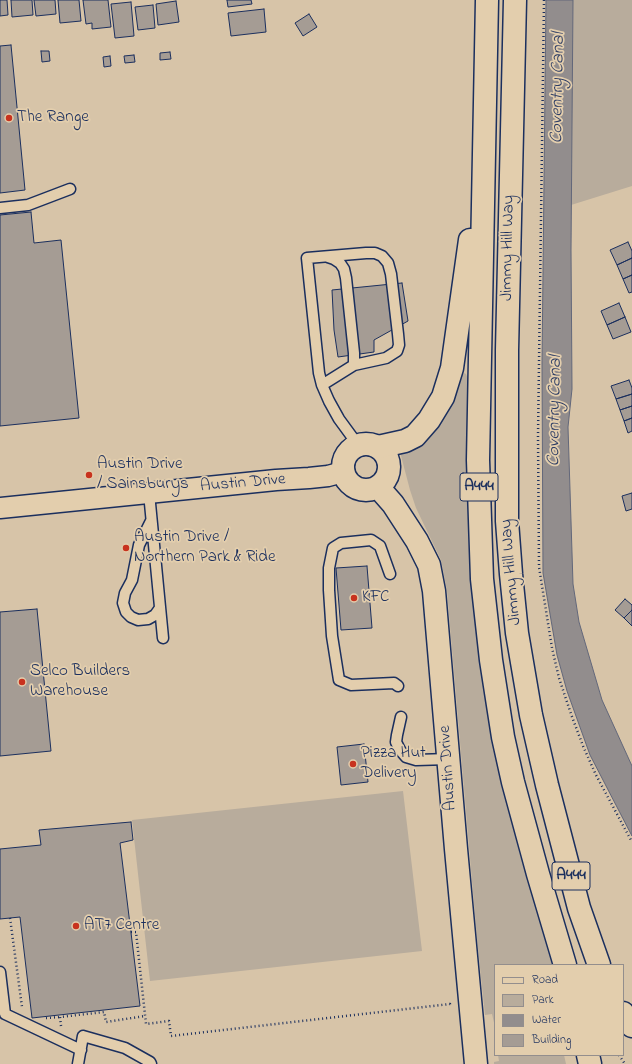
<!DOCTYPE html>
<html>
<head>
<meta charset="utf-8">
<style>
  body { margin:0 }
  #map { position:relative; width:632px; height:1064px; overflow:hidden; background:#d7c4a8; font-family:"Indie Flower",sans-serif }
  canvas { display:block }
  .legend { position:absolute; left:494px; top:964px; width:130px; height:92px; box-sizing:border-box; background:#e3cead; border:1px solid #938e8d; margin:0; padding:5px 7px; list-style:none; font-size:12px; color:#1b2f5e }
  .legend li { display:flex; align-items:center; gap:8px; height:20px }
  .legend b { width:20px; border:1px solid #938e8d }
</style>
</head>
<body>
<div id="map">
<canvas width="632" height="1064"></canvas>
<ul class="legend">
<li><b style="height:5px;background:#e3cead"></b>Road</li>
<li><b style="height:11px;background:#b8ac9c"></b>Park</li>
<li><b style="height:11px;background:#928d8d"></b>Water</li>
<li><b style="height:11px;background:#a59c94"></b>Building</li>
</ul>
</div>
<script>
const g = document.querySelector('canvas').getContext('2d');
g.lineJoin = 'round';
function fillPath(path, color) {
  g.fillStyle = color;
  g.fill(path, 'evenodd');
}
function poly(rows) {
  const path = new Path2D();
  for (const r of rows) {
    if (r.length === 3) {
      path.moveTo(r[0] + r[2], r[1]);
      path.arc(r[0], r[1], r[2], 0, 2 * Math.PI);
      continue;
    }
    path.moveTo(r[0], r[1]);
    for (let i = 2; i < r.length; i += 2) path.lineTo(r[i], r[i + 1]);
  }
  return path;
}
function strokePath(path, color, width, dash) {
  g.strokeStyle = color;
  g.lineWidth = width;
  g.lineCap = dash ? 'butt' : 'round';
  g.setLineDash(dash || []);
  g.stroke(path);
}
function drawText(font, color, halo, rows, align = 'center') {
  g.font = font + ' "Indie Flower",sans-serif';
  g.lineWidth = 3.5;
  g.setLineDash([]);
  g.textBaseline = 'middle';
  g.strokeStyle = halo;
  g.fillStyle = color;
  for (const [text, x, y, turn = 0] of rows) {
    g.save();
    g.translate(x, y);
    g.rotate((+turn || 0) * Math.PI / 180);
    g.textAlign = isNaN(turn) ? turn : align;
    if (halo) g.strokeText(text, 0, 0);
    g.fillText(text, 0, 0);
    g.restore();
  }
}
fillPath(poly([
  [573,0,632,0,632,186,571,205],
  [464,373,466,374,468,379,467,471,469,544,474,604,483,683,495,751,520,855,554,965,495,965,495,1027,492,1014,485,1015,477,939,447,591,441,560,416,508,410,490,400,452,460,376],
  [403,791,422,951,150,981,132,820],
  [498,1055,564,1055,566,1064,494,1064,494,1062,499,1061]
]), '#b8ac9c');
const water = poly([
  [546,0,573,0,571,250,572,389,568,427,573,584,579,622,602,700,632,766,632,836,590,755,567,691,557,655,543,573,542,364,546,0]
]);
fillPath(water, '#928d8d');
strokePath(water, '#62677a', 1);
const building = poly([
  [0,0,7,0,8,15,0,16,0,0],
  [11,0,32,0,33,15,12,17,11,0],
  [34,0,55,0,56,14,36,16,34,0],
  [58,0,79,0,81,21,60,23,58,0],
  [83,0,108,0,111,27,92,29,92,23,86,24,83,0],
  [227,0,251,0,252,4,228,7,227,0],
  [176,1,179,22,158,25,156,4,176,1],
  [131,2,134,36,115,38,111,4,131,2],
  [153,5,155,28,138,30,135,7,153,5],
  [264,9,266,32,231,36,228,13,264,9],
  [309,14,317,27,303,36,295,23,309,14],
  [11,45,25,190,0,193,0,46,11,45],
  [41,51,49,51,50,61,42,62,41,51],
  [170,52,171,59,160,60,160,53,170,52],
  [134,55,135,62,125,63,124,56,134,55],
  [110,56,111,66,104,67,103,57,110,56],
  [31,212,34,243,61,240,79,418,0,426,0,215,31,212],
  [628,242,632,251,632,258,617,265,610,250,628,242],
  [632,258,632,275,623,279,617,265,632,258],
  [632,275,632,292,629,293,623,279,632,275],
  [402,283,408,321,374,340,374,352,338,357,334,330,332,290,402,283],
  [619,303,625,317,607,325,601,311,619,303],
  [625,317,631,332,613,339,607,325,625,317],
  [629,380,632,388,632,394,616,399,611,386,629,380],
  [632,394,632,406,620,410,616,399,632,394],
  [632,406,632,418,624,421,620,410,632,406],
  [632,418,632,431,628,433,624,421,632,418],
  [632,493,632,509,626,511,622,496,632,493],
  [367,566,372,628,341,630,336,568,367,566],
  [625,599,632,605,632,610,624,618,615,610,625,599],
  [37,609,51,751,0,756,0,612,37,609],
  [632,610,632,626,624,618,632,610],
  [364,744,368,782,341,785,337,747,364,744],
  [131,822,133,840,120,843,140,1006,32,1018,20,917,0,919,0,849,41,845,39,830,131,822]
]);
fillPath(building, '#a59c94');
strokePath(building, '#1b2f5e', 1);
const lane = poly([
  [0,208,28,205,70,189],
  [328,257,334,259,340,263,344,269,346,278,354,353,354,365],
  [322,385,354,365,386,358,397,351,399,345,398,334,391,274,388,263,382,256,375,253,366,253,307,258,319,373,322,385,329,401,339,419,358,445],
  [149,493,163,638],
  [151,521,139,545,132,580,125,593,123,603,126,612,131,617,138,620,148,619,155,615,160,608],
  [390,574,380,546,371,540,341,543,333,548,329,568,329,590,332,636,339,680,351,685,394,683,398,686],
  [401,717,397,735,396,742,400,750,406,757,416,760,449,759],
  [0,972,5,1014,81,1050],
  [78,1064,83,1036,125,1048,150,1062,151,1064]
]);
const street = poly([
  [0,508,276,480,309,478,328,476,343,472]
]);
const secondary = poly([
  [366,467,23],
  [378,487,393,504,417,541,429,565,434,591,456,849,476,1064]
]);
const highway = poly([
  [487,0,478,460,482,579,491,660,503,737,513,782,538,874,565,965],
  [515,0,507,350,507,521,511,574,517,633,531,715,547,785,579,908,599,965],
  [378,447,405,441,415,436,429,420,443,397,452,368,470,240],
  [623,1013,632,1026],
  [588,1055,590,1064]
]);
strokePath(lane, '#1b2f5e', 13);
strokePath(street, '#1b2f5e', 23);
strokePath(secondary, '#1b2f5e', 25);
strokePath(highway, '#1b2f5e', 25);
strokePath(poly([
  [544,0,538,436,539,567,552,648,559,678,571,714,583,746,596,775,632,842],
  [10,918,22,1007],
  [131,932,136,932,146,1024,169,1021,171,1036,450,1004,450,1007],
  [46,1018,60,1017],
  [61,1026,60,1017,104,1012,106,1022,145,1016],
  [619,1055,625,1064]
]), '#1b2f5e', 2.5, [1, 3]);
strokePath(lane, '#e3cead', 10);
strokePath(street, '#e3cead', 20);
strokePath(secondary, '#e3cead', 22);
strokePath(highway, '#e3cead', 22);
for (const [x, y, r, color] of [
  [9,118,4,"#c8321e"],
  [89,475,4,"#c8321e"],
  [126,548,4,"#c8321e"],
  [354,598,4,"#c8321e"],
  [22,682,4,"#c8321e"],
  [353,764,4,"#c8321e"],
  [76,926,4,"#c8321e"]
]) {
  const dot = new Path2D();
  dot.arc(x, y, r, 0, 2 * Math.PI);
  g.fillStyle = color;
  g.fill(dot);
  strokePath(dot, '#e3cead', 1.5);
}
for (const [x, y, w] of [
  [479,487,38],
  [571,876,38]
]) {
  const box = new Path2D();
  box.roundRect(x - w / 2, y - 14, w, 28, 3);
  g.fillStyle = '#e3cead';
  g.fill(box);
  strokePath(box, '#1b2f5e', 1);
}
drawText('bold 16px', '#1b2f5e', null, [
  ["A444",479,487],
  ["A444",571,876]
]);
drawText('17px', '#1b2f5e', '#e3cead', [
  ["The Range",17,118],
  ["Austin Drive",97,465],
  ["/ Sainsburys",97,485],
  ["Austin Drive /",134,538],
  ["Northern Park & Ride",134,558],
  ["KFC",362,598],
  ["Selco Builders",30,672],
  ["Warehouse",30,692],
  ["Pizza Hut",361,754],
  ["Delivery",361,774],
  ["AT7 Centre",84,926]
], 'left');
drawText('17px', '#1b2f5e', '#e3cead', [
  ["Jimmy Hill Way",509,248,-89],
  ["Austin Drive",243,484,-5],
  ["Jimmy Hill Way",512,572,-95],
  ["Austin Drive",449,768,-94]
]);
drawText('italic 18px', '#2d3d65', '#e3cead', [
  ["Coventry Canal",559,88,-89],
  ["Coventry Canal",556,411,-89]
]);
</script>
</body>
</html>
